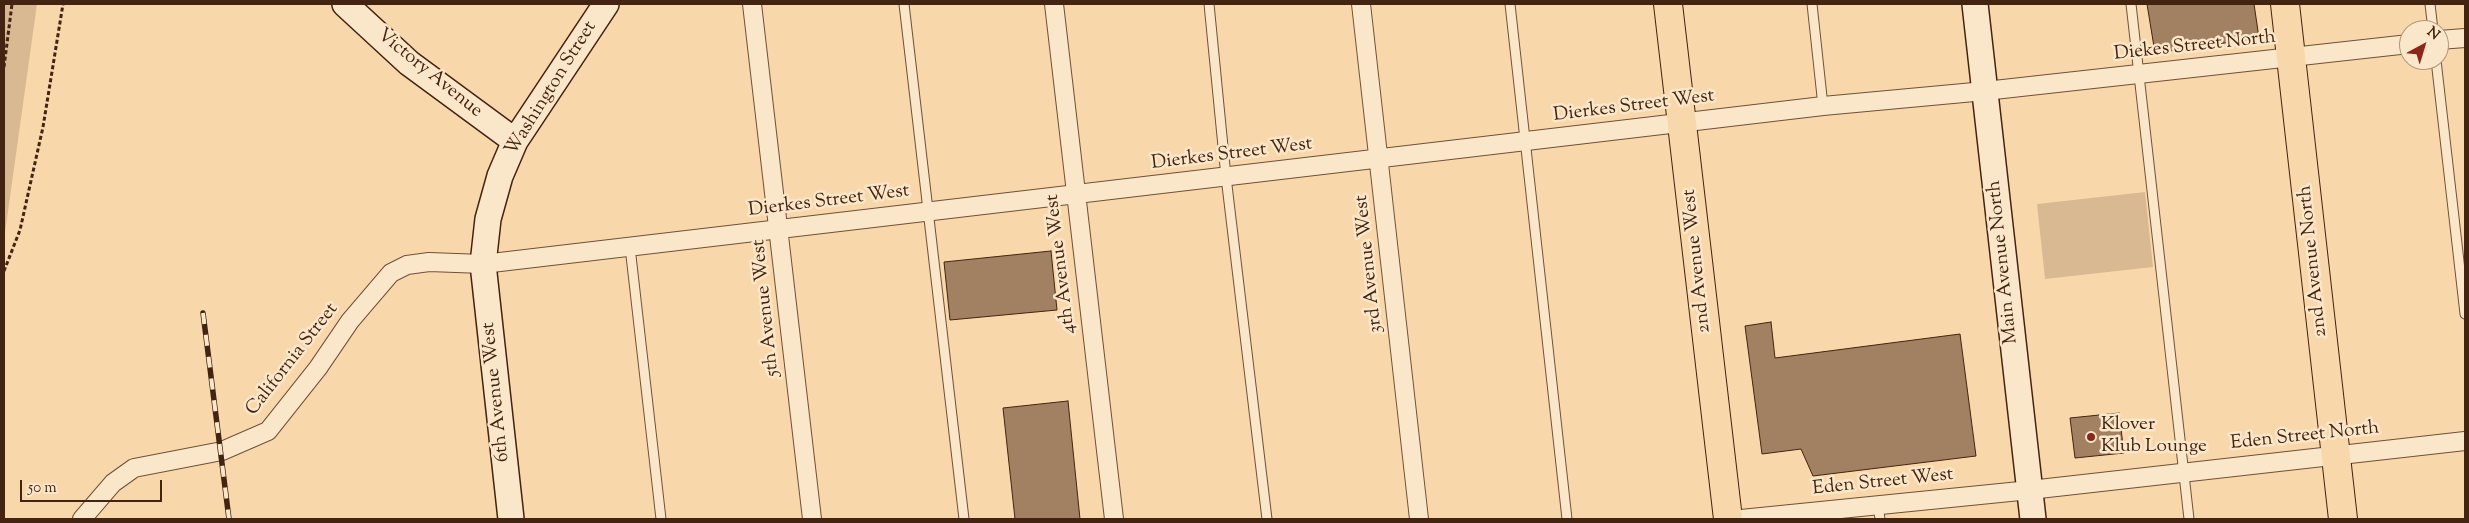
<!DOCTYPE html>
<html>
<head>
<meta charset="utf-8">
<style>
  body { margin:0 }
  #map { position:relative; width:2469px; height:523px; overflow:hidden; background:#f8d8ab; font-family:"Sorts Mill Goudy",serif }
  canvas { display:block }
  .frame { position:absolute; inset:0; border:5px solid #432311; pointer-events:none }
  .north { position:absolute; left:2399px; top:20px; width:50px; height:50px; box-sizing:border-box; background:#fae6c8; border:1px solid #b1987f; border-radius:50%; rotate:39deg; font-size:14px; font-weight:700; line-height:20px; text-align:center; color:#432311 }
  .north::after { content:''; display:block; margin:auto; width:18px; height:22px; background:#8f2418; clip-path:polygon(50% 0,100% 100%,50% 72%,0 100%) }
  .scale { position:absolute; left:20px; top:480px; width:142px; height:22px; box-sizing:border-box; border:2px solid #432311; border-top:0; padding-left:6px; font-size:15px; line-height:18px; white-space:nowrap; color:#432311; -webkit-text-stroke:4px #fae6c8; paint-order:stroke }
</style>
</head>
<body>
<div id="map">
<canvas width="2469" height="523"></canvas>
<div class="frame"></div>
<div class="north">N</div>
<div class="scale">50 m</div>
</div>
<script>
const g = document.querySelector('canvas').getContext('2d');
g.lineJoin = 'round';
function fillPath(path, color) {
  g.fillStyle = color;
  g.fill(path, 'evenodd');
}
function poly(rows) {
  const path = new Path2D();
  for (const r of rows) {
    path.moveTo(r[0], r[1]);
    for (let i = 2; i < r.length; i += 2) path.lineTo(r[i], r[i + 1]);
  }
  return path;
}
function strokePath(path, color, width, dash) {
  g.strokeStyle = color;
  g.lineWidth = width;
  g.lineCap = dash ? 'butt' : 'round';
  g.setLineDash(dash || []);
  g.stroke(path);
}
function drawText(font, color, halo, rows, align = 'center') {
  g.font = font + ' "Sorts Mill Goudy",serif';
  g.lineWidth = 5;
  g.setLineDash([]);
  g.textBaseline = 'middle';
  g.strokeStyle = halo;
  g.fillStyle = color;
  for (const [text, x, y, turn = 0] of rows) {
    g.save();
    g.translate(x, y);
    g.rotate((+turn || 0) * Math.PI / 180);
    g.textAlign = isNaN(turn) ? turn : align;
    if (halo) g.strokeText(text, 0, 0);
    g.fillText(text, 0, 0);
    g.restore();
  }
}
fillPath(poly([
  [4,4,37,4,4,240],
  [2145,192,2153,267,2045,279,2037,204]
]), '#d9b991');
const building = poly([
  [2147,4,2254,4,2259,38,2155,53,2147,4],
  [1051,251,1057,310,950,320,944,262,1051,251],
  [1771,322,1775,358,1960,334,1976,456,1813,476,1801,449,1762,454,1745,326,1771,322],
  [1068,401,1080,519,1015,519,1003,408,1068,401],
  [2119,413,2124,453,2075,458,2070,418,2119,413]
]);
fillPath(building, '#a18161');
strokePath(building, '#432311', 1);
const lane = poly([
  [904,4,964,519],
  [1209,4,1226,177,1267,519],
  [1510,4,1567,519],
  [1812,4,1823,106],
  [2131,4,2189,519],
  [2430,4,2433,30],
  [2436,60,2465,314],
  [630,247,661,519],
  [1878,505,1880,519]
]);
const street = poly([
  [752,4,812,519],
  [1054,4,1114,519],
  [1361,4,1419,519],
  [2439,40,2465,38],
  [82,519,113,483,134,468,222,451,268,431,318,368,350,321,391,273,407,265,429,262,483,264,1823,106,1985,91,2409,44],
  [1741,519,2030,490,2465,441]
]);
const secondary = poly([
  [345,4,409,63,515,141],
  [1975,4,2033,519],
  [511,519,483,264,488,219,500,176,515,141,606,4]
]);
const primary = poly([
  [1668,4,1728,519],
  [2285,4,2343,519]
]);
strokePath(lane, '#705038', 11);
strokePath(street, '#705038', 20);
strokePath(secondary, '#432311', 28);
strokePath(primary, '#432311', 30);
strokePath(poly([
  [4,67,12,4],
  [4,271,20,230,43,127,63,4]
]), '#432311', 3, [4, 2.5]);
strokePath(lane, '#fae6c8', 9);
strokePath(street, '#fae6c8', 18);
strokePath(secondary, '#fae6c8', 25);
strokePath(primary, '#f8d8ab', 28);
const rail = poly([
  [203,313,229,519]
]);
strokePath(rail, '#432311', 5.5);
strokePath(rail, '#fae6c8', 4, [11]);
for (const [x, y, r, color] of [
  [2091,437,5,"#8f2418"]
]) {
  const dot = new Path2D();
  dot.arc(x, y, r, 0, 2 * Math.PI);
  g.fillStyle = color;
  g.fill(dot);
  strokePath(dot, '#fae6c8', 2);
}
drawText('19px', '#432311', '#fae6c8', [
  ["Diekes Street North",2195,47,-6],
  ["Victory Avenue",429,74,39],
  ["Washington Street",552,89,-58],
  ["Dierkes Street West",1634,107,-7],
  ["Dierkes Street West",1232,155,-7],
  ["Dierkes Street West",829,202,-7],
  ["2nd Avenue West",1698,261,-96],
  ["2nd Avenue North",2314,261,-96],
  ["Main Avenue North",2004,262,-96],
  ["4th Avenue West",1062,264,-97],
  ["3rd Avenue West",1370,264,-96],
  ["5th Avenue West",767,308,-96],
  ["California Street",293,360,-52],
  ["6th Avenue West",497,392,-96],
  ["Eden Street North",2305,437,-6],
  ["Eden Street West",1883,483,-6]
]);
drawText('19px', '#432311', '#fae6c8', [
  ["Klover",2101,426],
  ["Klub Lounge",2101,448]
], 'left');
</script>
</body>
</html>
